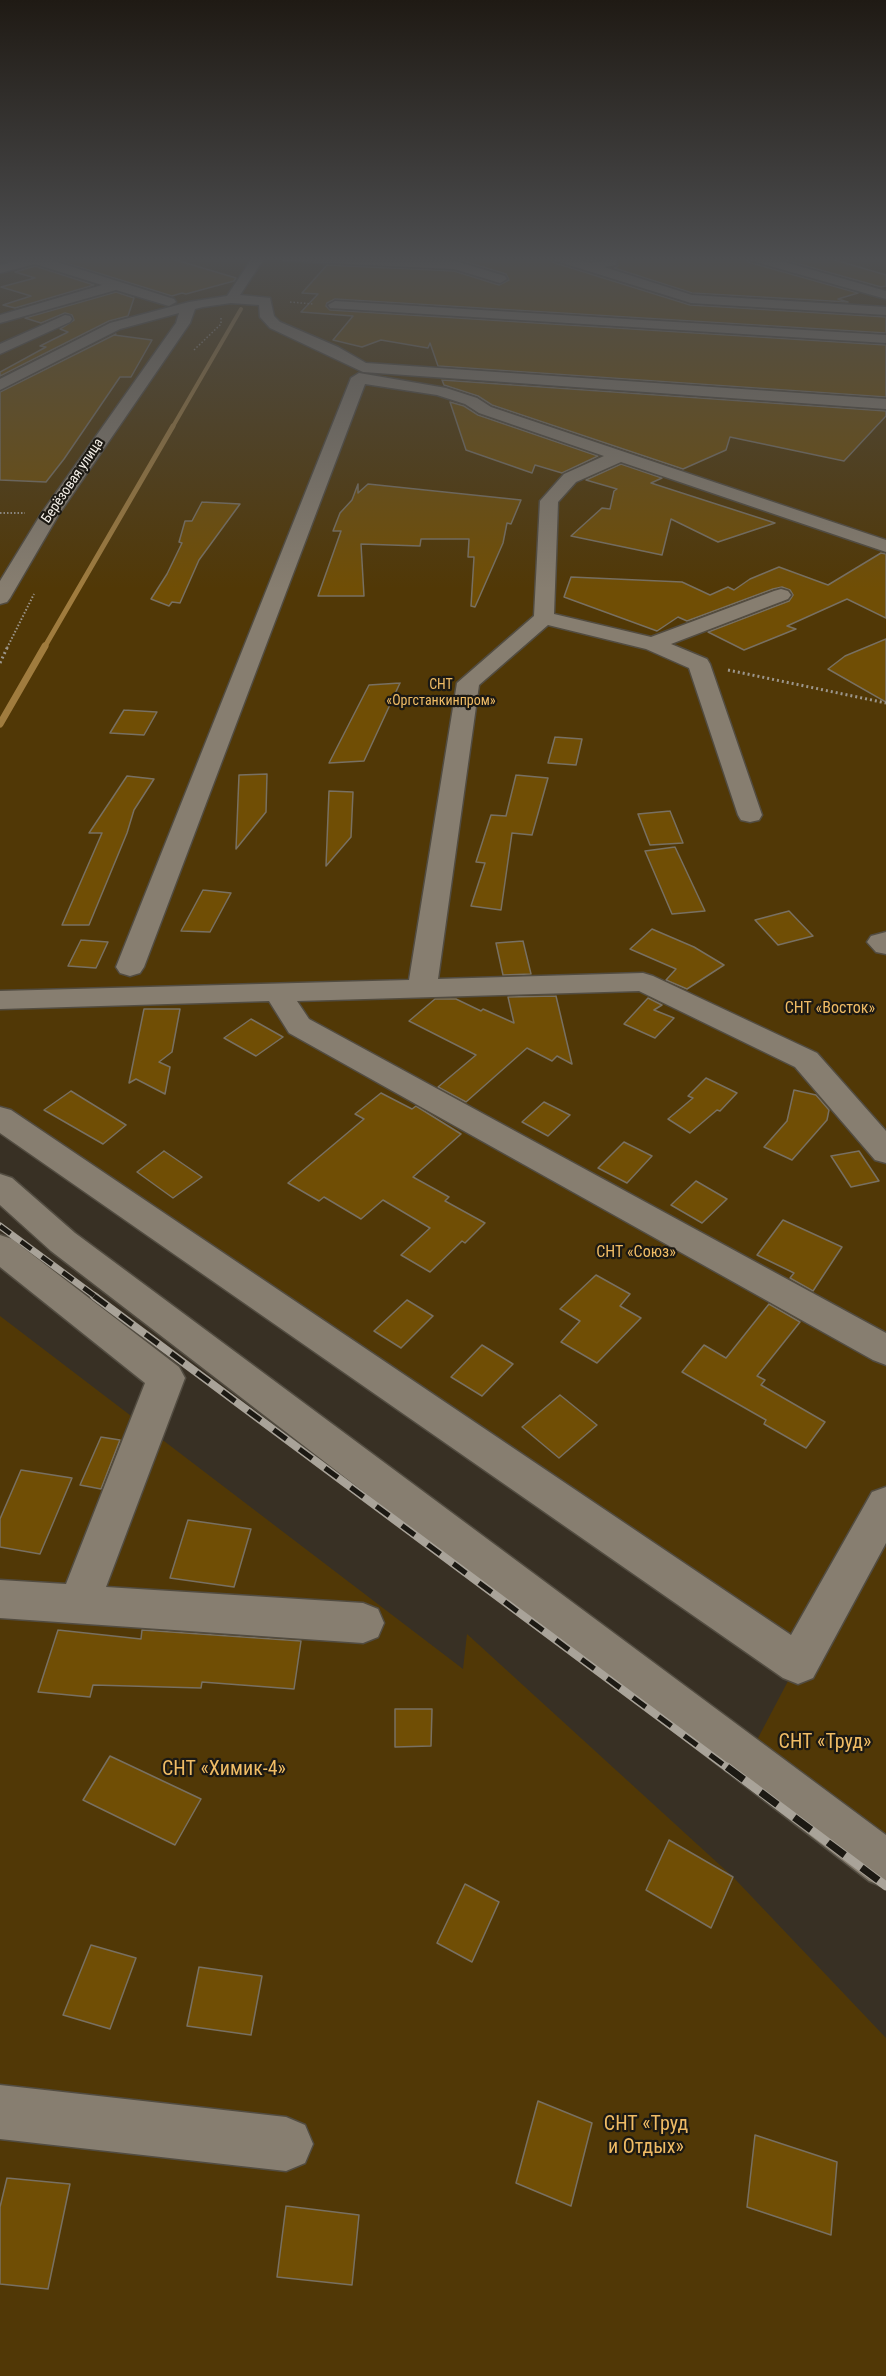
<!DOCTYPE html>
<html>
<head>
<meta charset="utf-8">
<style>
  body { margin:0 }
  canvas { display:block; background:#383024 }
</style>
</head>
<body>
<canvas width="886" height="2376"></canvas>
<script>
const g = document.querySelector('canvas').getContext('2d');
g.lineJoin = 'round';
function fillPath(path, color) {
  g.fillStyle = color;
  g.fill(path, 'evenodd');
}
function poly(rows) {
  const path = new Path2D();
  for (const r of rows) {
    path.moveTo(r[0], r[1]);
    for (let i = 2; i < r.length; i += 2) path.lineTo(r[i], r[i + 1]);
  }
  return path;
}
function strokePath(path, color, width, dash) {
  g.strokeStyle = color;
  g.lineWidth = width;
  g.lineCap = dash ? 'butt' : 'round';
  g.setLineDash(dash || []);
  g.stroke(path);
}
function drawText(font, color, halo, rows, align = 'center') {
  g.font = font + ' "Roboto Condensed",sans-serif';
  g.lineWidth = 4.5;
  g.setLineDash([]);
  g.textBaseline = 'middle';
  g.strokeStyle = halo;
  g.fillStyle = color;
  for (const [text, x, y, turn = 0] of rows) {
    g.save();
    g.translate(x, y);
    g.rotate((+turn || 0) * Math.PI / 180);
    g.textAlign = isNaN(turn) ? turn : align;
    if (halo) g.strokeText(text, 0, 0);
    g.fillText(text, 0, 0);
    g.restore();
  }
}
fillPath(poly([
  [0,257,886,257,886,1864,747,1759,797,1664,0,1118],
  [0,1316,463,1669,467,1634,733,1877,886,2038,886,2376,0,2376]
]), '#513806');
strokePath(poly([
  [172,428,241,309]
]), '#a07c3e', 4);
strokePath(poly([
  [44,648,173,426]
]), '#a07c3e', 5);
strokePath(poly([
  [0,724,45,646]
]), '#a07c3e', 7);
const building = poly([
  [67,257,166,257,236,278,234,281,186,294,182,293,172,296,56,260,67,257],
  [416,257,550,257,552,262,690,305,886,317,886,333,335,299,327,303,326,306,330,310,886,345,886,397,438,366,430,343,428,348,381,340,362,347,333,340,353,316,301,312,318,294,302,293,327,265,454,271,499,285,509,280,506,274,456,259,416,257],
  [577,257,746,257,748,262,858,293,838,299,848,302,692,293,614,268,618,266,617,257,590,261,577,257],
  [774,257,825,257,886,275,886,286,881,287,774,257],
  [35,266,94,285,15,308,3,305,31,296,1,287,35,278,15,272,35,266],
  [116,292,134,298,128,316,109,321,0,376,0,372,46,347,40,346,68,332,60,329,74,320,72,315,65,313,41,323,25,318,116,292],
  [116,334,114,335,152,340,131,377,120,377,64,459,46,482,0,480,0,392,116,334],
  [442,380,886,411,886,416,844,461,730,437,726,450,683,469,492,405,478,396,444,385,442,380],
  [450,402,464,406,478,415,598,456,562,473,535,465,532,473,466,450,450,402],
  [621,464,662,478,651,483,775,523,718,542,671,519,662,555,571,536,602,508,610,509,614,491,617,489,586,480,621,464],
  [358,484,358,493,368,484,521,500,511,524,507,523,503,543,475,607,471,606,474,557,468,557,469,539,421,539,420,546,361,544,364,596,318,596,341,531,333,531,340,513,352,500,358,484],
  [202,502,240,504,199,560,180,603,172,602,169,606,151,599,167,574,182,543,179,542,185,521,192,521,202,502],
  [881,553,886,554,886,618,847,599,787,626,796,629,744,650,708,632,789,601,793,595,790,590,782,587,773,589,687,621,678,617,657,631,564,597,571,577,682,582,710,595,728,587,734,590,750,579,779,567,828,585,881,553],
  [886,639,886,702,828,669,845,656,886,639],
  [400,683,364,761,329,763,369,685,400,683],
  [124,710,157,712,144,735,110,733,124,710],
  [555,737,582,739,576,765,548,763,555,737],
  [267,774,266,812,236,849,239,775,267,774],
  [516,775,548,778,532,835,512,833,501,910,471,906,485,863,476,862,491,815,506,816,516,775],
  [127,776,154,779,134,810,127,833,89,925,62,925,102,833,89,833,127,776],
  [329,791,353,792,351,837,326,866,329,791],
  [670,811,683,843,650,845,638,814,670,811],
  [675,847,705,911,672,914,645,851,675,847],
  [203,890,231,893,210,932,181,931,203,890],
  [789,911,813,936,778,945,755,920,789,911],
  [652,929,694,947,724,965,687,989,666,980,676,969,630,949,652,929],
  [81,940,108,942,96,968,68,966,81,940],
  [523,941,531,974,503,975,496,943,523,941],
  [556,996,572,1064,557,1056,552,1061,527,1048,466,1102,438,1087,476,1055,409,1021,435,999,456,999,481,1011,483,1009,514,1023,508,997,556,996],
  [648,998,662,1005,654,1010,674,1018,655,1038,624,1024,648,998],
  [144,1009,180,1009,172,1052,159,1062,170,1067,165,1094,136,1079,129,1083,144,1009],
  [251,1019,283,1037,256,1056,224,1038,251,1019],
  [706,1078,737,1093,720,1111,717,1110,690,1133,668,1119,693,1098,688,1096,706,1078],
  [794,1090,816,1095,829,1110,827,1120,792,1160,764,1147,787,1121,794,1090],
  [71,1091,126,1125,103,1144,44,1110,71,1091],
  [381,1093,412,1109,416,1106,461,1134,413,1177,449,1197,445,1201,485,1223,465,1243,462,1241,430,1272,401,1255,430,1228,383,1200,361,1219,324,1197,319,1201,288,1183,364,1119,355,1114,381,1093],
  [544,1102,570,1115,548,1136,522,1122,544,1102],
  [624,1142,652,1156,627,1183,598,1168,624,1142],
  [164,1151,202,1177,173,1198,137,1172,164,1151],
  [859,1151,879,1181,851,1187,831,1156,859,1151],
  [696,1181,727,1199,702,1223,671,1205,696,1181],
  [783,1220,842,1247,813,1291,790,1278,794,1273,757,1255,783,1220],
  [596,1275,630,1294,620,1306,641,1318,597,1363,561,1342,580,1321,560,1309,596,1275],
  [407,1300,433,1316,401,1348,374,1331,407,1300],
  [769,1304,800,1322,757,1376,765,1380,761,1385,825,1422,806,1448,764,1424,766,1420,682,1372,704,1345,726,1358,769,1304],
  [482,1345,513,1364,482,1396,451,1377,482,1345],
  [560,1395,597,1425,559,1458,522,1427,560,1395],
  [101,1437,120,1440,101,1489,80,1485,101,1437],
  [21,1470,72,1478,40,1554,0,1547,0,1519,21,1470],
  [188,1520,251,1529,234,1587,170,1578,188,1520],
  [58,1630,141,1639,142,1630,301,1641,294,1689,202,1682,201,1688,93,1685,90,1697,38,1692,58,1630],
  [395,1709,432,1709,431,1746,395,1747,395,1709],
  [110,1756,201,1799,175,1845,83,1800,110,1756],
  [669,1840,733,1877,711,1928,646,1890,669,1840],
  [465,1884,499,1902,472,1962,437,1943,465,1884],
  [91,1945,136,1958,110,2029,63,2015,91,1945],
  [199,1967,262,1976,251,2035,187,2026,199,1967],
  [538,2101,592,2123,571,2206,516,2183,538,2101],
  [755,2135,837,2162,831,2235,747,2207,755,2135],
  [7,2178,70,2184,48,2289,0,2284,0,2207,7,2178],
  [286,2206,359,2215,352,2285,277,2277,286,2206]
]);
fillPath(building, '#704e05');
strokePath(building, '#787062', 1.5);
const minor = poly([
  [20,257,41,257,174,299,176,302,169,306,116,290,0,323,0,315,102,285,35,264,0,273,0,265,22,260,20,257],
  [253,257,265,257,240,295,270,298,274,316,280,322,338,347,366,363,886,399,886,409,363,372,270,328,260,317,259,305,231,303,203,307,195,309,190,323,59,514,10,598,7,602,0,604,0,581,41,514,176,323,179,313,120,329,0,390,0,379,110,323,189,302,227,296,253,257],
  [278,257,358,257,455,261,505,276,507,279,500,283,454,269,284,261,278,257],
  [552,257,570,257,590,263,616,259,617,262,616,265,604,267,692,295,886,307,886,315,691,303,553,260,552,257],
  [748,257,767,257,886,291,886,299,749,260,748,257],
  [335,301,886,335,886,343,330,308,328,305,335,301],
  [65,315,70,316,72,319,70,322,0,354,0,344,65,315],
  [359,373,446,388,477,398,491,407,886,540,886,552,621,462,576,482,558,502,554,614,651,637,774,591,781,589,788,591,791,595,788,599,671,644,707,659,710,664,762,815,759,820,750,822,741,820,738,815,689,668,646,649,548,625,479,685,438,979,643,973,653,976,817,1053,886,1131,886,1163,875,1160,795,1067,639,991,297,1001,309,1019,886,1333,886,1365,873,1360,289,1033,269,1001,0,1009,0,991,409,980,457,683,534,616,540,501,564,474,604,456,479,413,465,404,437,395,365,384,144,967,140,973,130,976,120,973,116,967,351,378,359,373],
  [886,932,886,954,876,952,867,942,871,936,886,932],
  [0,1107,11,1110,791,1635,872,1492,886,1487,886,1543,813,1678,798,1684,783,1678,0,1133,0,1107],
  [0,1174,12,1178,75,1233,886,1835,886,1888,869,1881,51,1251,0,1205,0,1174],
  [0,1235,12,1239,179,1367,185,1378,106,1587,363,1603,378,1609,384,1623,378,1637,363,1643,0,1618,0,1580,66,1584,145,1383,0,1267,0,1235],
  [0,2085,286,2117,305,2125,313,2144,305,2163,286,2171,0,2139,0,2085]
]);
strokePath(minor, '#524c41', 3);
strokePath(poly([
  [290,302,313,304],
  [194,350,221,324,221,318]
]), '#9c968c', 1.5, [1.5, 2]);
strokePath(poly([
  [0,513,25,513],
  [7,648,34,594]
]), '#9c968c', 2, [1.5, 2]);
strokePath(poly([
  [0,663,8,646],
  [728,670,886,703]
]), '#9c968c', 3, [2, 3]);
fillPath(minor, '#877e70');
const railFar2 = poly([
  [0,1226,96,1297]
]);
const railFar1 = poly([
  [94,1296,729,1769]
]);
const rail = poly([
  [727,1767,886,1886]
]);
strokePath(railFar2, '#a9a399', 7);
strokePath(railFar1, '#a9a399', 8);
strokePath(rail, '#a9a399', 9);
strokePath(railFar2, '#1c1913', 4.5, [13]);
strokePath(railFar1, '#1c1913', 5, [16]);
strokePath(rail, '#1c1913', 7, [21]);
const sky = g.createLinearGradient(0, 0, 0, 589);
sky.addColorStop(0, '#1f1a14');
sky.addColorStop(0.44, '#4d4e50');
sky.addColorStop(1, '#4d4e5000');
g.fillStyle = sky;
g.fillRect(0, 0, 886, 589);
drawText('14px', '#f4efe7', '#1c1913', [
  ["Берёзовая улица",73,481,-56]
]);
drawText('14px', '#f0bc65', '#1c1913', [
  ["СНТ",441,685],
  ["«Оргстанкинпром»",441,701]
]);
drawText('16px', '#f0bc65', '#1c1913', [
  ["СНТ «Восток»",830,1009],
  ["СНТ «Союз»",636,1253]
]);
drawText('20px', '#f0bc65', '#1c1913', [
  ["СНТ «Труд»",825,1743],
  ["СНТ «Химик-4»",224,1770],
  ["СНТ «Труд",646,2125],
  ["и Отдых»",646,2148]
]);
</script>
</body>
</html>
